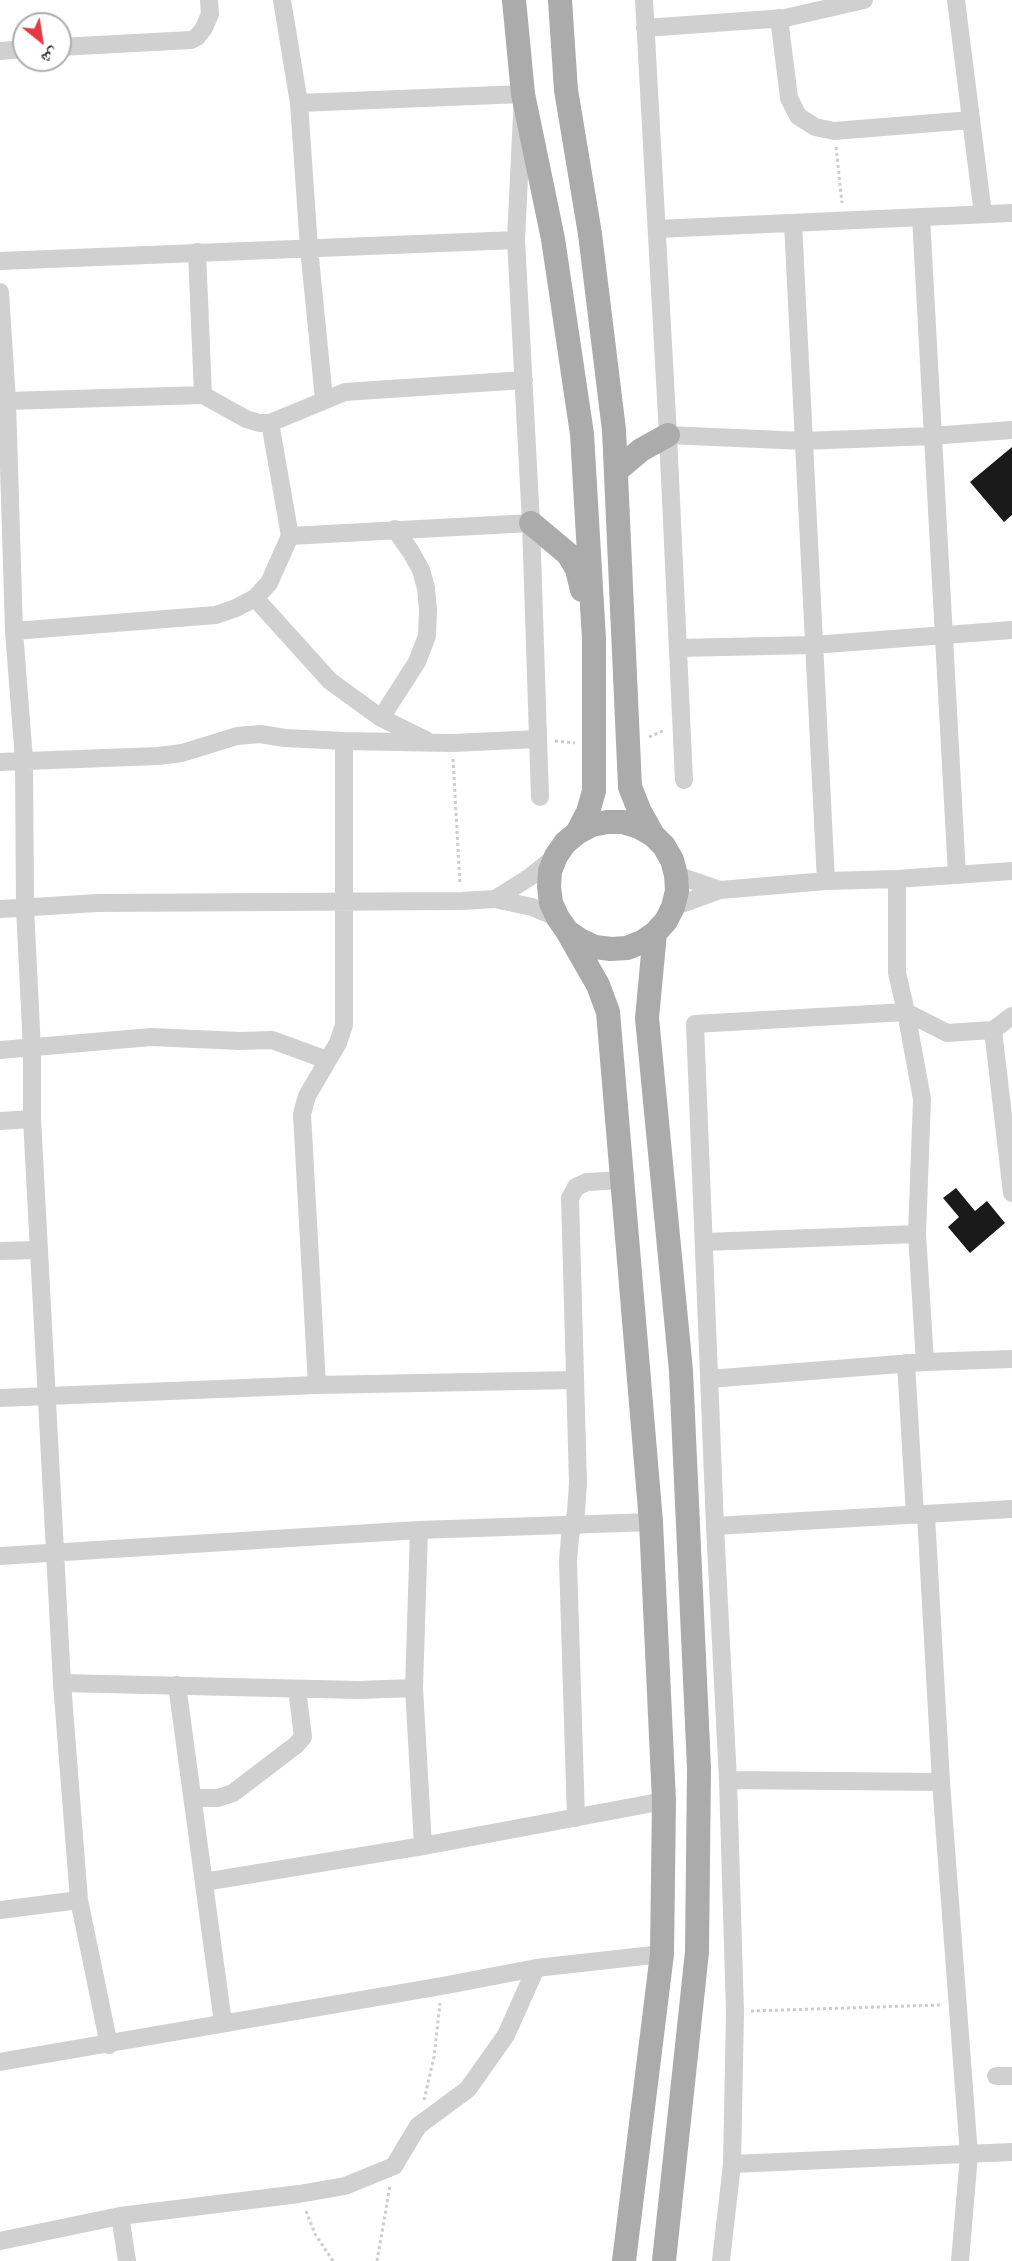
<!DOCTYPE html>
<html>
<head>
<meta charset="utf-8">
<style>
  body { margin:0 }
  #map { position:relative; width:1012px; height:2261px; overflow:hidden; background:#fff; font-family:"Fira Sans Condensed","Noto Naskh Arabic",sans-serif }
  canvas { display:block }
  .north { position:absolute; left:12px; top:12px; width:60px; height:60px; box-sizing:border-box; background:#fff; border:2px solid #adadad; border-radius:50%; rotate:150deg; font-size:16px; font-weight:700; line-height:24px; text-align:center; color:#333 }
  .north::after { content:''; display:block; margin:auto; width:21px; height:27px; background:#e63946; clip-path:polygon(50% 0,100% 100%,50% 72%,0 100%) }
</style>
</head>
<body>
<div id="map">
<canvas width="1012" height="2261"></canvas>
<div class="north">ش</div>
</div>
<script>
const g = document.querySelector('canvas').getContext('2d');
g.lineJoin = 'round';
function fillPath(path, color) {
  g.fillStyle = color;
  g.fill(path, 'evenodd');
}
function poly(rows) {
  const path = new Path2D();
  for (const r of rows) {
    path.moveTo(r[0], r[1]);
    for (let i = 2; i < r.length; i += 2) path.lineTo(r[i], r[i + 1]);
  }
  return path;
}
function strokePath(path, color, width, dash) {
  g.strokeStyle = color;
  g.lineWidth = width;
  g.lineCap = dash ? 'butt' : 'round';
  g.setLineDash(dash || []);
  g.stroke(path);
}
fillPath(poly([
  [1012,447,1012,515,1004,522,970,482],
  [956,1188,975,1211,987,1201,1005,1223,970,1253,948,1227,959,1217,943,1198]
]), '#1a1a1a');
strokePath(poly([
  [836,147,842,203],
  [649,737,665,730],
  [555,741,575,743],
  [453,759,460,884],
  [751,2011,940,2005],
  [424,2100,434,2057,440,2003],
  [306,2211,315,2234,333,2261],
  [377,2261,390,2186]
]), '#cdcdcd', 3, [3, 3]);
strokePath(poly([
  [282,0,299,103,309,248,324,399],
  [644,0,668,435,684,780],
  [956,0,983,214],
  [779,18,789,98,798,116,815,127,834,131,971,120],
  [645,28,785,18,864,0],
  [60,47,191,40,197,37,204,28,210,14,209,0],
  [0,51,24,49],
  [299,103,523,94,516,240,531,523,540,797],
  [921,217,957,875],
  [793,223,826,881],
  [657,229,1012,213],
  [197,252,203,395],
  [0,261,516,240],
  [0,292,7,401,14,631,24,760,25,908,32,1049,32,1119,62,1683,79,1900,109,2045],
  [7,401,203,395,246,419,259,423,270,423,345,392,524,380],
  [668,435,804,441,931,436,1012,430],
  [290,536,531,523],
  [255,598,330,681,381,718,426,740],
  [14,631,216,615,236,608,255,598,269,583,290,536,270,423],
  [679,648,813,645,1012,630],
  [381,718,417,662,427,636,428,610,426,588,421,570,411,552,395,529],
  [0,762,158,756,182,753,237,736,260,734,285,738,344,741,452,743,538,739],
  [676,875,720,890],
  [897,879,897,973,906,1012,922,1099,917,1234,925,1362],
  [495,899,530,877,556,856],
  [673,907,720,890,826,881,897,879,1012,871],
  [0,909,97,903,461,901,495,899,532,907,558,918],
  [993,1030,1012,1193],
  [0,1050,151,1037,240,1041,272,1040,327,1060],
  [0,1121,32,1119],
  [705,1242,917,1234],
  [0,1251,38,1250],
  [906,1363,915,1515],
  [709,1379,925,1362,1012,1359],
  [317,1385,302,1114,307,1096,338,1043,344,1025,344,741],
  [0,1398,317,1385,575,1380],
  [926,1515,941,1782,969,2155,960,2261],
  [715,1526,1012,1509],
  [419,1530,414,1688,423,1846],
  [0,1556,419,1530,651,1522],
  [62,1683,358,1690,414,1688],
  [177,1685,223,2023],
  [728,1780,941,1782],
  [193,1798,218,1798,233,1793,296,1745,303,1737,297,1689],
  [576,1818,568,1561,570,1537,576,1512,578,1483,570,1198,576,1187,587,1182,623,1180],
  [204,1882,423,1846,664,1801],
  [0,1910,79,1900],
  [0,2062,442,1986,536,1968,662,1954],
  [996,2076,1012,2076],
  [732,2164,1012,2152],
  [120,2216,127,2261],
  [0,2241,120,2216,299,2194,345,2186,394,2166,418,2126,468,2089,506,2035,536,1968],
  [721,2261,732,2164,735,2012,728,1780,715,1526,695,1024,906,1012,947,1033,993,1030,1012,1016]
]), '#d0d0d0', 18);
strokePath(poly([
  [514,0,523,94,553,239,582,434,594,639,594,791,588,812,577,833],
  [560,0,566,90,590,234,614,430,630,787,640,812,653,835],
  [616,471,641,450,668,435],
  [531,523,568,554,577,569,582,590],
  [567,931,580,940,595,947,611,949,627,948,642,942,655,933,666,921,673,907,677,891,676,875,672,860,664,846,653,835,639,827,623,822,607,822,592,825,577,833,565,843,556,856,550,871,549,887,551,903,558,918,567,931,598,985,608,1012,651,1522,664,1801,662,1954,624,2261],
  [655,933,647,1018,681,1371,699,1768,697,1952,664,2261]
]), '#ababab', 24);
</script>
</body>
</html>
